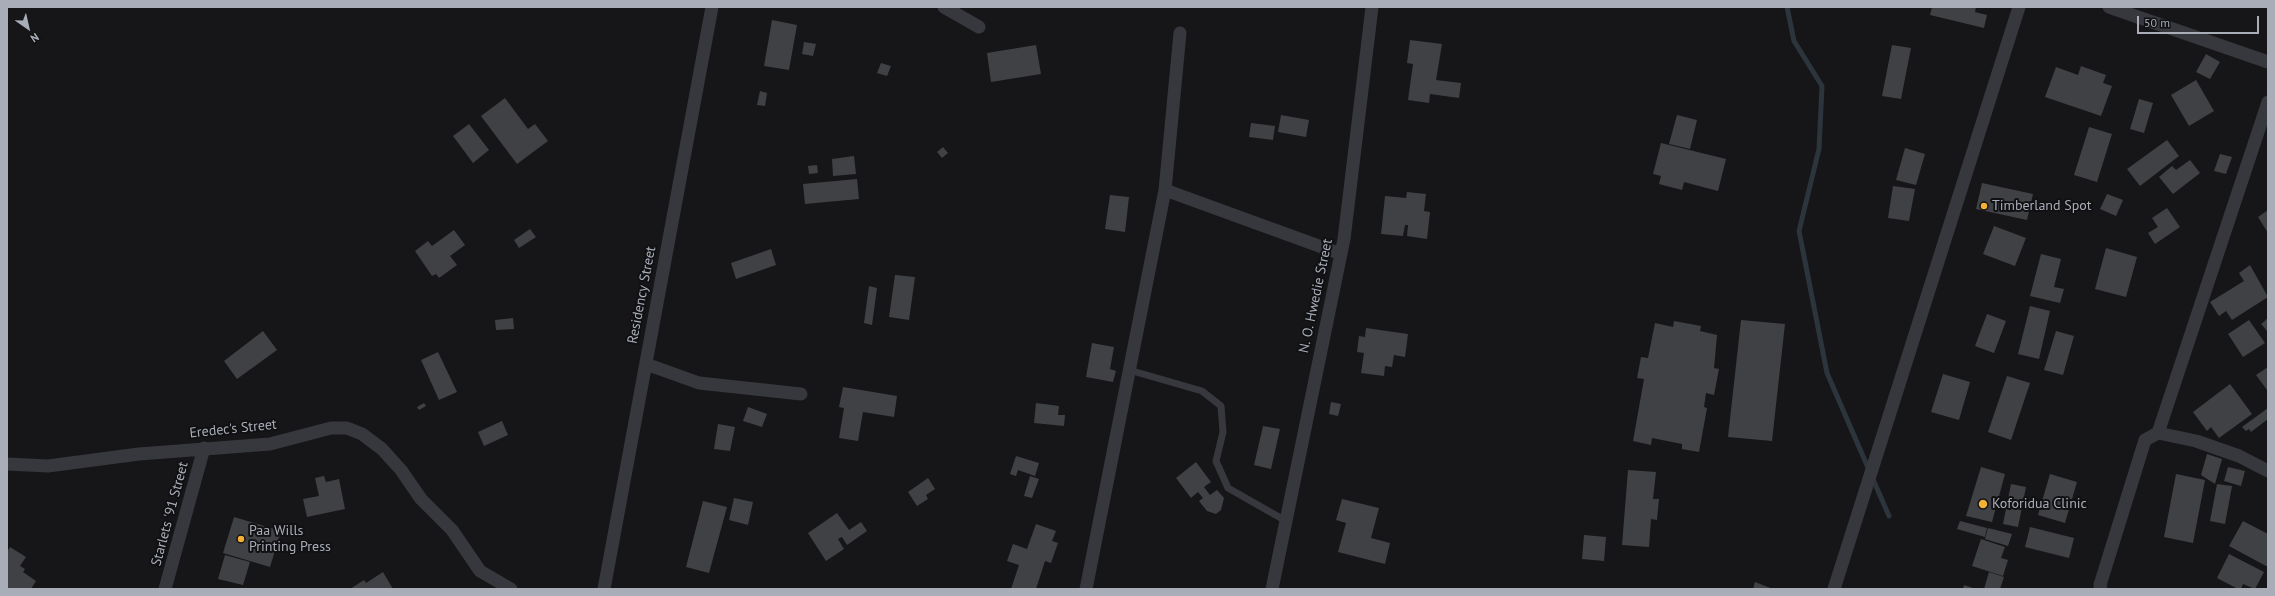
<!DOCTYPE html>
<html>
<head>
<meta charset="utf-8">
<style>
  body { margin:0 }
  #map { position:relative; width:2275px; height:596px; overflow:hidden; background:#161618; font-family:"PT Sans",sans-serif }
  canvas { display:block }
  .frame { position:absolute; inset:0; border:8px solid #a8adb8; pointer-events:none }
  .north { position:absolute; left:8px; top:8px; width:40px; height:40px; -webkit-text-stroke:3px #111113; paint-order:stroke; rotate:146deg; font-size:11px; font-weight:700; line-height:16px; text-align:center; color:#a8adb8 }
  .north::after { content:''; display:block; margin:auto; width:14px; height:18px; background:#a8adb8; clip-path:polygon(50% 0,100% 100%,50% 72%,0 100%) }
  .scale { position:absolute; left:2137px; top:16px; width:122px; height:18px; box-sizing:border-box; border:2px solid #a8adb8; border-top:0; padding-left:5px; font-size:12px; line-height:14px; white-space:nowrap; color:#a8adb8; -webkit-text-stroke:3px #111113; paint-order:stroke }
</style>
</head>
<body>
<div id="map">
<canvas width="2275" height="596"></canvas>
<div class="frame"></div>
<div class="north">N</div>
<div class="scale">50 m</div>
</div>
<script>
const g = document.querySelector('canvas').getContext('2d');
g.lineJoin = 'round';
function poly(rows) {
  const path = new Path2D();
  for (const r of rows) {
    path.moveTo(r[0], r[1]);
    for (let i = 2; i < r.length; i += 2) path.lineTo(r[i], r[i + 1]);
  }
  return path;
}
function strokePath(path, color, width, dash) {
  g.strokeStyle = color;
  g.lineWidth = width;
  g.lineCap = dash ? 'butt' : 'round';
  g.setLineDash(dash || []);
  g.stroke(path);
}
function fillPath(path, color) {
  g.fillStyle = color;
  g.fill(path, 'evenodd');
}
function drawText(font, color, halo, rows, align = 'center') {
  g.font = font + ' "PT Sans",sans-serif';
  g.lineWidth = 4;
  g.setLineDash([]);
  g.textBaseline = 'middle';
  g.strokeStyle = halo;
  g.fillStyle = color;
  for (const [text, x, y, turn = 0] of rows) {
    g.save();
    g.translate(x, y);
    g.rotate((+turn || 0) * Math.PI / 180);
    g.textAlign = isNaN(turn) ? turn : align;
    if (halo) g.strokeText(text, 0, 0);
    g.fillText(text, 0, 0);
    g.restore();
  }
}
strokePath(poly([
  [1787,7,1794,41,1822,86,1819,149,1799,231,1827,373,1869,470],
  [1872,477,1889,516]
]), '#2c353c', 5);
fillPath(poly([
  [1932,7,1976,7,1975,12,1987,15,1984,28,1930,15],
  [772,20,797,25,789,70,764,66],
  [1410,40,1442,44,1436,80,1461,83,1459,98,1430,94,1429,103,1408,100,1413,64,1407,63],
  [804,42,816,44,813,56,802,54],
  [1036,45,1041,74,991,82,987,53],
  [1892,45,1911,48,1901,99,1882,96],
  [2206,54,2220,62,2210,79,2196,72],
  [881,63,891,66,887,76,877,73],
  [2081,66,2106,75,2103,83,2112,86,2101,116,2045,97,2056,67,2078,75],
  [2196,80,2214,111,2189,126,2171,95],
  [760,91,767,93,765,106,757,105],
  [505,98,528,129,535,124,548,141,517,164,481,116],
  [2139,99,2153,103,2144,133,2130,129],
  [1281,115,1309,120,1306,137,1278,132],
  [1677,115,1697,120,1690,149,1669,144],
  [1251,123,1275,126,1273,140,1249,137],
  [469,124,489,150,473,163,453,136],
  [2089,127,2112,134,2097,182,2074,175],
  [2167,140,2179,156,2140,186,2127,169],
  [1661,143,1726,159,1718,191,1684,182,1682,190,1659,184,1661,176,1653,174],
  [943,147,948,153,942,158,937,152],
  [1905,148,1925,154,1916,185,1896,180],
  [2220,154,2232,157,2226,174,2214,171],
  [854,156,856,174,833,176,832,159],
  [2190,160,2200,173,2173,194,2159,177,2172,166,2176,170],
  [817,165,818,173,809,174,808,166],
  [857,179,859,199,805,204,803,184],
  [1982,183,2033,194,2027,220,1976,209],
  [1893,186,1915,189,1909,221,1888,218],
  [1407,192,1426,194,1424,211,1430,212,1427,239,1407,236,1408,225,1405,225,1403,236,1381,234,1385,196,1406,198],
  [2107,194,2123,200,2116,216,2100,209],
  [1110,195,1129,197,1125,232,1105,229],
  [2167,208,2180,227,2155,244,2148,233,2158,227,2152,218],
  [2268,210,2268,233,2258,217],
  [1994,226,2026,238,2015,266,1983,254],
  [530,229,536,237,519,248,514,240],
  [454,230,465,245,450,256,457,265,439,278,436,274,432,276,415,251,428,241,432,246],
  [2106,248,2137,257,2126,297,2095,289],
  [771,249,776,265,736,279,731,263],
  [2041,254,2061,259,2054,287,2064,289,2060,303,2030,296],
  [2250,265,2268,297,2232,320,2226,311,2219,316,2210,302,2244,281,2239,273],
  [895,275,915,277,909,320,889,317],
  [869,286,877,288,872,325,864,323],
  [2030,306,2050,311,2039,359,2018,354],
  [1987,314,2006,321,1994,353,1975,346],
  [513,318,514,329,496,330,495,320],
  [2268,318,2268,332,2261,324],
  [1741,320,1785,324,1772,441,1728,437],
  [2249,320,2265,343,2243,357,2228,334],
  [1674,321,1701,326,1700,331,1717,335,1714,368,1719,369,1714,395,1706,393,1704,407,1707,408,1699,452,1682,449,1682,444,1652,438,1651,445,1633,441,1644,379,1637,378,1641,357,1648,358,1655,323,1673,327],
  [1366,328,1408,334,1405,357,1394,355,1392,367,1385,366,1384,376,1361,373,1364,353,1357,352,1359,336,1365,337],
  [263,331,277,350,237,379,224,361],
  [2056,331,2074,336,2063,375,2044,370],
  [1092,343,1114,347,1110,369,1116,371,1113,382,1086,377],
  [438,352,457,392,439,400,421,360],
  [2268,367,2268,389,2267,390,2256,375],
  [1943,374,1970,382,1959,420,1931,412],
  [2007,376,2030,383,2011,440,1988,432],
  [2230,384,2252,414,2219,438,2211,427,2207,431,2193,412],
  [843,387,897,396,894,417,863,412,858,441,839,438,844,408,839,407],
  [1331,402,1341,404,1338,416,1329,414],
  [424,403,426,406,419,410,417,407],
  [1036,403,1059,406,1058,415,1065,415,1064,426,1034,423],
  [748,407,767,414,762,427,743,421],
  [2268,408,2268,419,2251,432,2249,429,2246,431,2242,427],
  [502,421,508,435,484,446,478,432],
  [718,424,735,427,730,451,714,449],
  [1263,426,1280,429,1271,469,1254,465],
  [2207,454,2222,459,2215,484,2201,475],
  [1016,456,1039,463,1035,476,1018,470,1016,476,1010,474],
  [1196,462,1211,482,1204,487,1210,495,1217,490,1224,498,1221,510,1216,514,1207,511,1199,501,1203,498,1198,492,1191,498,1176,478],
  [1981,467,2005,474,1992,522,1966,516],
  [2228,467,2245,471,2241,486,2224,481],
  [1628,470,1656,472,1653,499,1659,499,1657,520,1651,519,1649,547,1622,545],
  [2050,474,2077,482,2065,523,2038,515],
  [2176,474,2205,480,2193,543,2164,537],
  [324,476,326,482,339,479,345,509,307,517,303,499,319,496,315,478],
  [1030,476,1039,479,1032,498,1024,496],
  [928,478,935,489,926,495,928,499,917,506,908,492],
  [2011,484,2026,487,2018,527,2003,524],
  [2217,484,2232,486,2225,524,2210,521],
  [734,498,753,502,748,525,729,520],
  [1342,499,1379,508,1371,538,1390,543,1385,564,1338,552,1346,523,1336,520],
  [703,501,727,507,709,573,686,567],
  [837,513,849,530,861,522,867,531,847,545,842,537,838,539,844,549,826,561,808,533],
  [234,517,281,531,270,567,223,553],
  [1960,521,1987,528,1985,537,1957,529],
  [2243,521,2268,534,2268,567,2229,546],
  [1036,524,1056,531,1052,541,1058,543,1051,563,1045,561,1036,589,1011,589,1019,565,1007,561,1013,544,1027,549],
  [2030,527,2074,538,2069,558,2025,547],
  [1988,528,2012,534,2008,546,1985,539],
  [1584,535,1606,537,1604,561,1582,559],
  [1981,539,2005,547,2001,558,2008,560,2003,576,1972,566],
  [10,547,26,557,20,566,25,569,23,572,36,581,31,589,7,589,7,552],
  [2229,554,2264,572,2255,589,2243,584,2241,589,2238,589,2217,578],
  [225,555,250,562,243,585,218,579],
  [383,572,393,589,350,589,364,580,366,583],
  [1989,572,2004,577,2000,589,1984,589],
  [1755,582,1773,589,1753,589],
  [1964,585,1976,589,1963,589]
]), '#404145');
strokePath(poly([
  [1129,370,1202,391,1221,406,1223,432,1216,461,1228,488,1286,521]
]), '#37383d', 7);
strokePath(poly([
  [944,7,979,27],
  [2109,7,2268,62],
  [1165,190,1341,254],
  [646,364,699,383,801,394],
  [2158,433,2268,102],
  [7,464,48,466,139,454,270,444,331,428,347,428,362,434,382,449,401,470,421,499,452,530,480,571,511,589],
  [165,589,204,448],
  [604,589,712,7],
  [1086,589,1165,190,1180,33],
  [1272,589,1344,239,1372,7],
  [1834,589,2019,7],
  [2101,589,2100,585,2145,440,2158,433,2196,441,2239,456,2268,471]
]), '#37383d', 13);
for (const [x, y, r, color] of [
  [1984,206,4,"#f2b134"],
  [1983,504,5,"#f2b134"],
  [241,539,4,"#f2b134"]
]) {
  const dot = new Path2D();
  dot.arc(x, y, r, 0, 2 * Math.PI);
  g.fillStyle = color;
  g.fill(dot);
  strokePath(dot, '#111113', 1.5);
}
drawText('14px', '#a8adb8', '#111113', [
  ["Timberland Spot",1992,206],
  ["Koforidua Clinic",1992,504],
  ["Paa Wills",249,531],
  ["Printing Press",249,547]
], 'left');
drawText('14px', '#a8adb8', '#111113', [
  ["Residency Street",642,295,-79],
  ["N. O. Hwedie Street",1316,296,-78],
  ["Eredec's Street",233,429,-6],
  ["Starlets '91 Street",170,514,-75]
]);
</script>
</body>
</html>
